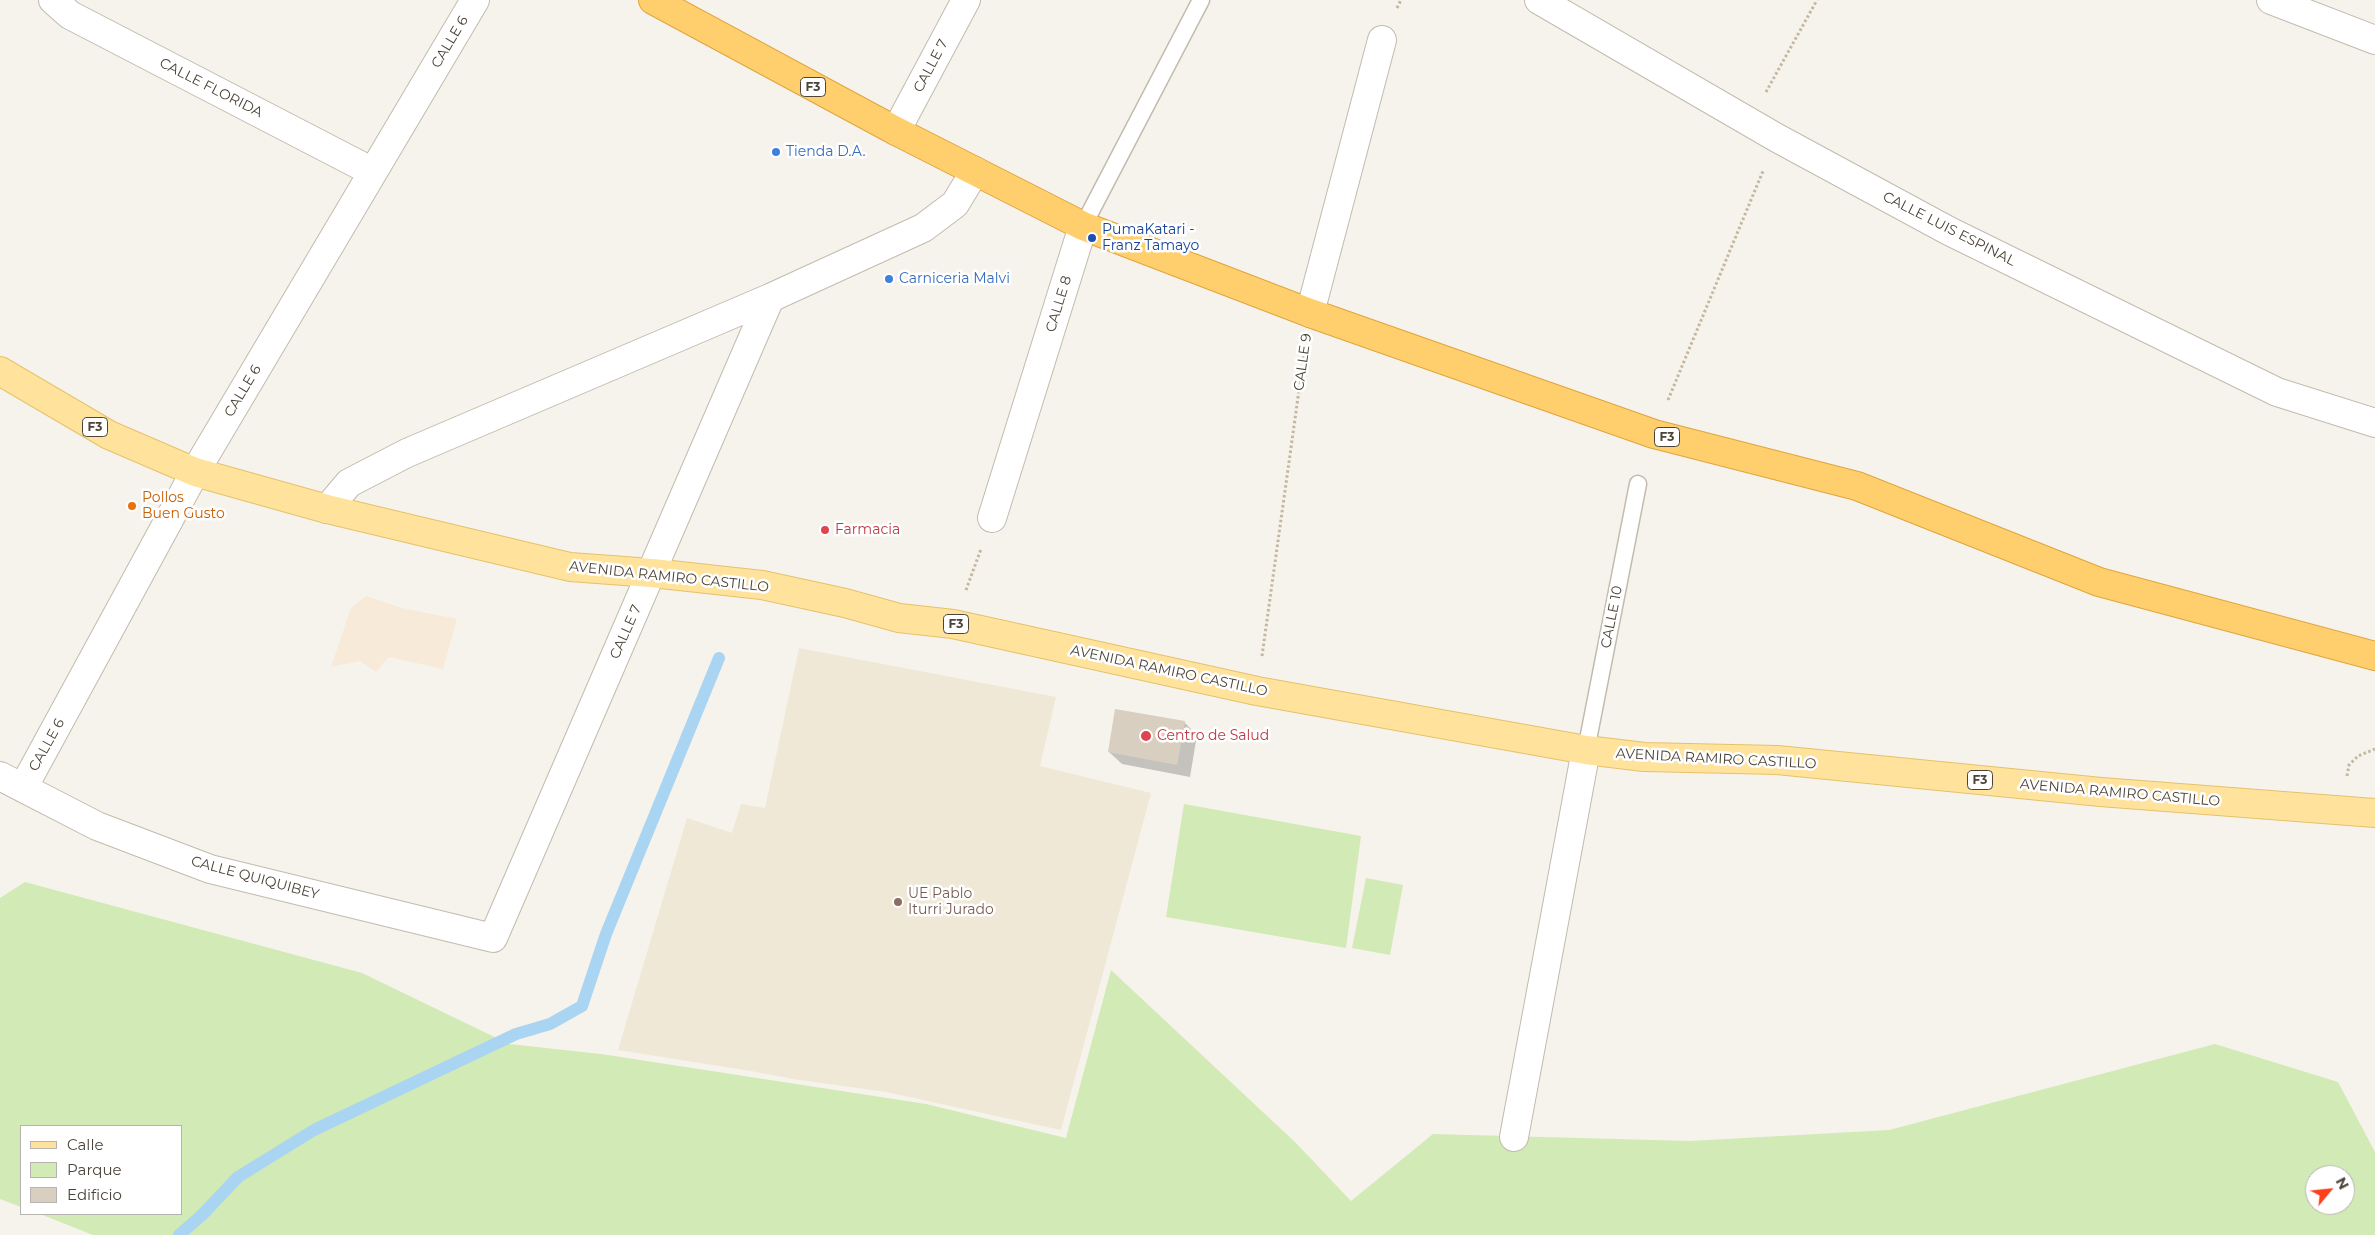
<!DOCTYPE html>
<html>
<head>
<meta charset="utf-8">
<style>
  body { margin:0 }
  #map { position:relative; width:2375px; height:1235px; overflow:hidden; background:#f6f3ec; font-family:Montserrat,sans-serif }
  canvas { display:block }
  .legend { position:absolute; left:20px; top:1125px; width:162px; height:90px; box-sizing:border-box; background:#fff; border:1px solid #b7b4b0; margin:0; padding:6px 9px; list-style:none; font-size:15px; color:#4b4439 }
  .legend li { display:flex; align-items:center; gap:10px; height:25px }
  .legend b { width:25px; border:1px solid #b7b4b0 }
  .north { position:absolute; left:2305px; top:1165px; width:50px; height:50px; box-sizing:border-box; background:#fff; border:1px solid #b7b4b0; border-radius:50%; rotate:62deg; font-size:14px; font-weight:700; line-height:20px; text-align:center; color:#4b4439 }
  .north::after { content:''; display:block; margin:auto; width:18px; height:22px; background:#fc3f1d; clip-path:polygon(50% 0,100% 100%,50% 72%,0 100%) }
</style>
</head>
<body>
<div id="map">
<canvas width="2375" height="1235"></canvas>
<ul class="legend">
<li><b style="height:6px;background:#ffe39c"></b>Calle</li>
<li><b style="height:14px;background:#d2eab5"></b>Parque</li>
<li><b style="height:14px;background:#d8cfc1"></b>Edificio</li>
</ul>
<div class="north">N</div>
</div>
<script>
const g = document.querySelector('canvas').getContext('2d');
g.lineJoin = 'round';
function fillPath(path, color) {
  g.fillStyle = color;
  g.fill(path, 'evenodd');
}
function poly(rows) {
  const path = new Path2D();
  for (const r of rows) {
    path.moveTo(r[0], r[1]);
    for (let i = 2; i < r.length; i += 2) path.lineTo(r[i], r[i + 1]);
  }
  return path;
}
function strokePath(path, color, width, dash) {
  g.strokeStyle = color;
  g.lineWidth = width;
  g.lineCap = dash ? 'butt' : 'round';
  g.setLineDash(dash || []);
  g.stroke(path);
}
function drawText(font, color, halo, rows, align = 'center') {
  g.font = font + ' Montserrat,sans-serif';
  g.lineWidth = 5;
  g.setLineDash([]);
  g.textBaseline = 'middle';
  g.strokeStyle = halo;
  g.fillStyle = color;
  for (const [text, x, y, turn = 0] of rows) {
    g.save();
    g.translate(x, y);
    g.rotate((+turn || 0) * Math.PI / 180);
    g.textAlign = isNaN(turn) ? turn : align;
    if (halo) g.strokeText(text, 0, 0);
    g.fillText(text, 0, 0);
    g.restore();
  }
}
fillPath(poly([
  [366,596,402,608,457,619,443,669,389,657,376,672,360,661,331,667,351,608]
]), '#f7ead8');
fillPath(poly([
  [799,648,1056,697,1040,766,1151,793,1061,1130,886,1092,793,1079,751,1071,618,1050,687,818,732,833,741,804,765,808]
]), '#efe8d6');
fillPath(poly([
  [1184,804,1361,836,1346,948,1166,917],
  [1366,878,1403,885,1390,955,1352,948],
  [25,882,362,973,509,1044,601,1054,926,1104,1066,1138,1111,970,1296,1143,1351,1201,1433,1134,1690,1141,1889,1130,2215,1044,2338,1082,2375,1152,2375,1235,93,1235,40,1214,181,1214,181,1126,21,1126,21,1207,0,1199,0,898],
  [2315,1175,2345,1175,2345,1205,2315,1205]
]), '#d2eab5');
fillPath(poly([
  [1184,722,1197,735,1190,777,1122,764,1109,752]
]), '#0003');
strokePath(poly([
  [179,1235,202,1215,238,1177,314,1130,516,1034,550,1024,582,1006,606,934,719,658]
]), '#a9d4f2', 12);
fillPath(poly([
  [1115,709,1185,721,1177,765,1108,752]
]), '#d8cfc1');
const lane = poly([
  [1083,226,1201,0],
  [1586,750,1638,484]
]);
const street = poly([
  [53,0,70,15,373,172],
  [1539,0,1777,138,1949,231,2277,392,2375,423],
  [2271,0,2375,40],
  [896,131,966,0],
  [1310,313,1382,40],
  [327,509,349,483,407,453,770,298,923,228,955,204,975,171],
  [992,518,1083,226],
  [0,776,97,826,210,869,493,938,770,298],
  [23,788,195,472,475,0],
  [1514,1137,1586,750]
]);
const primary = poly([
  [0,371,109,435,195,472,327,509,570,567,652,573,762,585,845,603,899,618,953,624,1257,691,1586,750,1644,757,1777,760,2101,792,2375,813]
]);
const highway = poly([
  [653,0,896,131,1083,226,1310,313,1654,434,1857,486,2099,582,2375,656]
]);
strokePath(lane, '#c2bbae', 19);
strokePath(street, '#c2bbae', 30);
strokePath(primary, '#e6c16a', 30);
strokePath(highway, '#e0a43c', 30);
strokePath(poly([
  [1397,8,1401,0],
  [1766,92,1817,0],
  [1668,400,1763,171],
  [966,590,981,549],
  [1262,656,1305,347],
  [2347,776,2349,765,2358,756,2375,749]
]), '#c4b79f', 3, [2.5, 2.5]);
strokePath(lane, '#fff', 16);
strokePath(street, '#fff', 28);
strokePath(primary, '#ffe39c', 28);
strokePath(highway, '#ffcf6e', 28);
for (const [x, y, r, color] of [
  [776,152,5,"#3f7fe0"],
  [1092,238,5,"#1a4fb4"],
  [889,279,5,"#3f7fe0"],
  [132,506,5,"#e8710a"],
  [825,530,5,"#e0444e"],
  [1146,736,6,"#e0444e"],
  [898,902,5,"#8d6e63"]
]) {
  const dot = new Path2D();
  dot.arc(x, y, r, 0, 2 * Math.PI);
  g.fillStyle = color;
  g.fill(dot);
  strokePath(dot, '#fff', 2);
}
for (const [x, y, w] of [
  [813,87,25],
  [95,427,25],
  [1667,437,25],
  [956,624,25],
  [1980,780,25]
]) {
  const box = new Path2D();
  box.roundRect(x - w / 2, y - 9.5, w, 19, 4);
  g.fillStyle = '#fff';
  g.fill(box);
  strokePath(box, '#4b4439', 1);
}
drawText('bold 12px', '#4b4439', null, [
  ["F3",813,87],
  ["F3",95,427],
  ["F3",1667,437],
  ["F3",956,624],
  ["F3",1980,780]
]);
drawText('14px', '#4b4439', '#fff', [
  ["CALLE 6",450,42,-59],
  ["CALLE 7",931,66,-62],
  ["CALLE FLORIDA",211,88,27],
  ["CALLE LUIS ESPINAL",1949,229,27],
  ["CALLE 8",1059,304,-73],
  ["CALLE 9",1303,362,-82],
  ["CALLE 6",243,391,-59],
  ["AVENIDA RAMIRO CASTILLO",669,577,6],
  ["CALLE 10",1612,617,-79],
  ["CALLE 7",626,632,-66],
  ["AVENIDA RAMIRO CASTILLO",1169,671,12],
  ["CALLE 6",47,745,-61],
  ["AVENIDA RAMIRO CASTILLO",1716,759,3],
  ["AVENIDA RAMIRO CASTILLO",2120,793,5],
  ["CALLE QUIQUIBEY",255,878,15]
]);
drawText('14px', '#366cbe', '#fff', [
  ["Tienda D.A.",786,152],
  ["Carniceria Malvi",899,279]
], 'left');
drawText('14px', '#164399', '#fff', [
  ["PumaKatari -",1102,230],
  ["Franz Tamayo",1102,246]
], 'left');
drawText('14px', '#c56008', '#fff', [
  ["Pollos",142,498],
  ["Buen Gusto",142,514]
], 'left');
drawText('14px', '#be3a42', '#fff', [
  ["Farmacia",835,530],
  ["Centro de Salud",1157,736]
], 'left');
drawText('14px', '#785e54', '#fff', [
  ["UE Pablo",908,894],
  ["Iturri Jurado",908,910]
], 'left');
</script>
</body>
</html>
